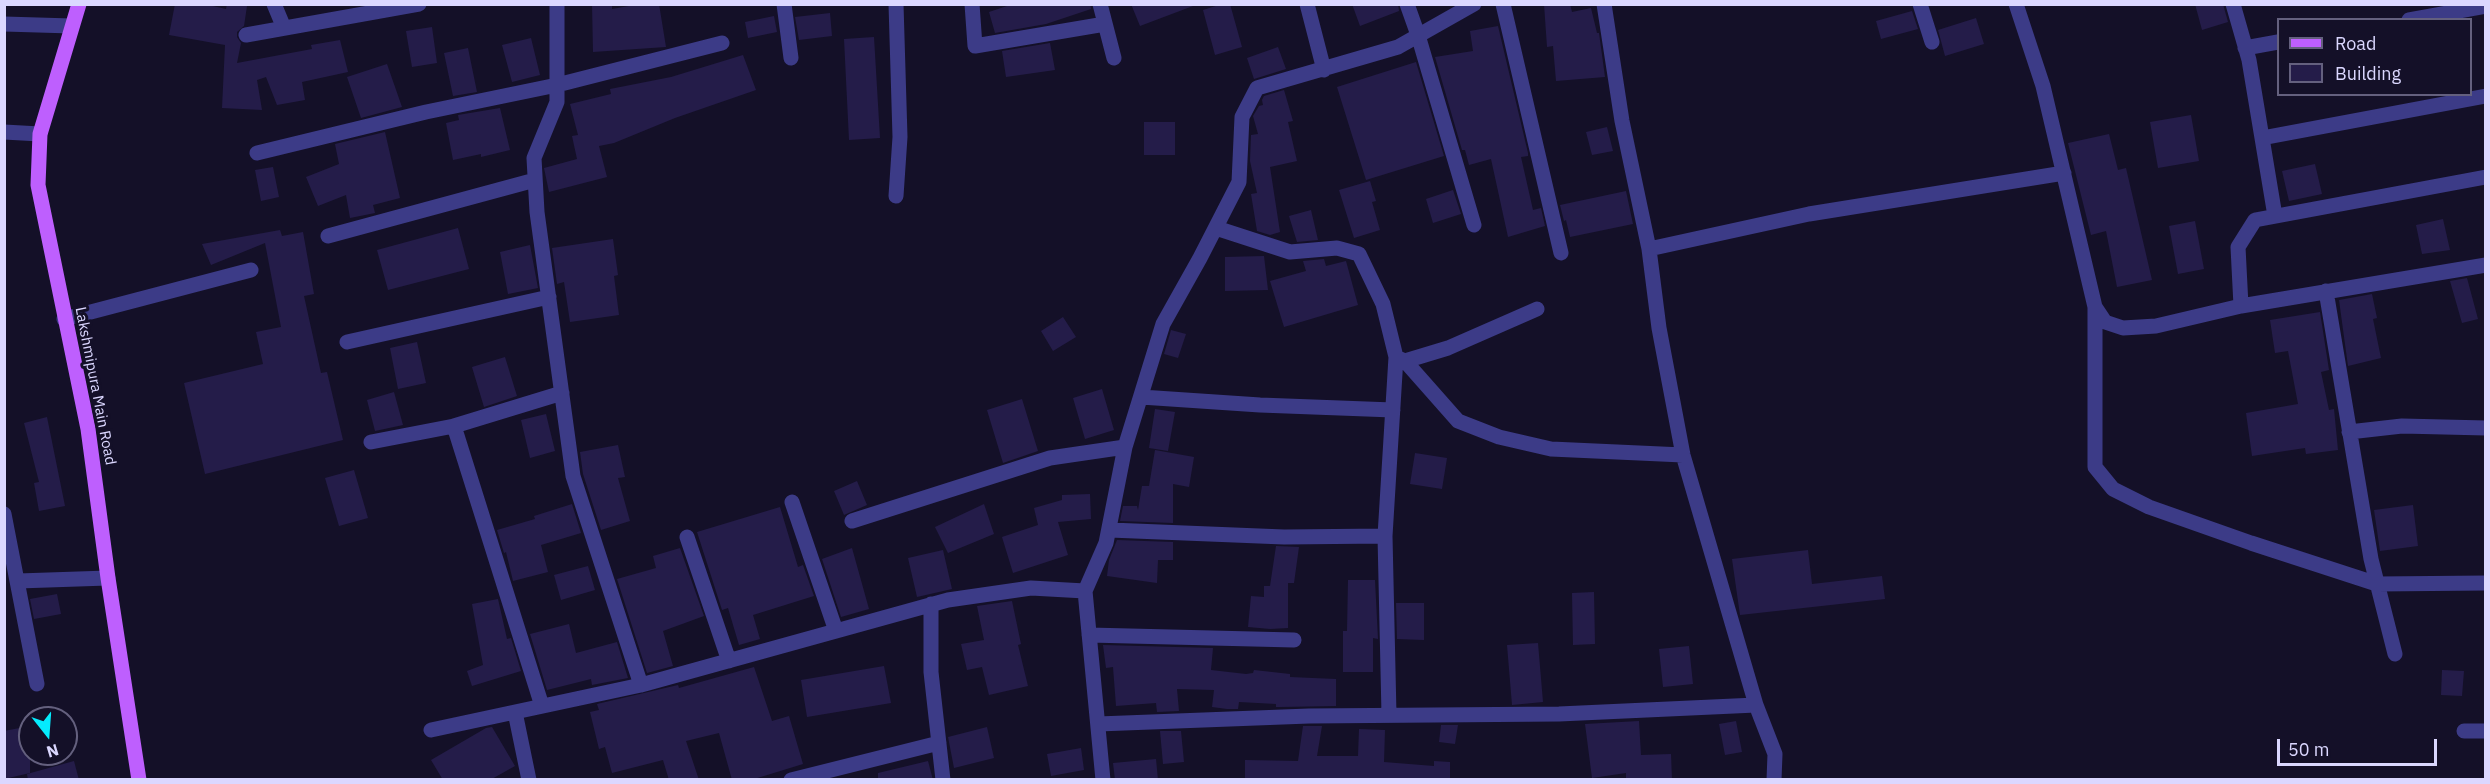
<!DOCTYPE html>
<html>
<head>
<meta charset="utf-8">
<style>
  body { margin:0 }
  #map { position:relative; width:2490px; height:784px; overflow:hidden; background:#141028; font-family:"IBM Plex Sans",sans-serif }
  canvas { display:block }
  .frame { position:absolute; inset:0; border:6px solid #dbd7ff; pointer-events:none }
  .legend { position:absolute; left:2277px; top:18px; width:195px; height:78px; box-sizing:border-box; background:#141028; border:2px solid #64607e; margin:0; padding:8px 10px; list-style:none; font-size:18px; color:#dbd7ff }
  .legend li { display:flex; align-items:center; gap:12px; height:30px }
  .legend b { width:30px; border:2px solid #64607e }
  .north { position:absolute; left:18px; top:706px; width:60px; height:60px; box-sizing:border-box; background:#141028; border:2px solid #64607e; border-radius:50%; rotate:163deg; font-size:16px; font-weight:700; line-height:24px; text-align:center; color:#dbd7ff }
  .north::after { content:''; display:block; margin:auto; width:21px; height:27px; background:#05ebfd; clip-path:polygon(50% 0,100% 100%,50% 72%,0 100%) }
  .scale { position:absolute; left:2277px; top:739px; width:160px; height:27px; box-sizing:border-box; border:3px solid #dbd7ff; border-top:0; padding-left:8px; font-size:18px; line-height:21px; white-space:nowrap; color:#dbd7ff; -webkit-text-stroke:4px #141028; paint-order:stroke }
</style>
</head>
<body>
<div id="map">
<canvas width="2490" height="784"></canvas>
<div class="frame"></div>
<ul class="legend">
<li><b style="height:8px;background:#be5ffe"></b>Road</li>
<li><b style="height:16px;background:#241c49"></b>Building</li>
</ul>
<div class="north">N</div>
<div class="scale">50 m</div>
</div>
<script>
const g = document.querySelector('canvas').getContext('2d');
g.lineJoin = 'round';
function fillPath(path, color) {
  g.fillStyle = color;
  g.fill(path, 'evenodd');
}
function poly(rows) {
  const path = new Path2D();
  for (const r of rows) {
    path.moveTo(r[0], r[1]);
    for (let i = 2; i < r.length; i += 2) path.lineTo(r[i], r[i + 1]);
  }
  return path;
}
function strokePath(path, color, width, dash) {
  g.strokeStyle = color;
  g.lineWidth = width;
  g.lineCap = dash ? 'butt' : 'round';
  g.setLineDash(dash || []);
  g.stroke(path);
}
function drawText(font, color, halo, rows, align = 'center') {
  g.font = font + ' "IBM Plex Sans",sans-serif';
  g.lineWidth = 6;
  g.setLineDash([]);
  g.textBaseline = 'middle';
  g.strokeStyle = halo;
  g.fillStyle = color;
  for (const [text, x, y, turn = 0] of rows) {
    g.save();
    g.translate(x, y);
    g.rotate((+turn || 0) * Math.PI / 180);
    g.textAlign = isNaN(turn) ? turn : align;
    if (halo) g.strokeText(text, 0, 0);
    g.fillText(text, 0, 0);
    g.restore();
  }
}
fillPath(poly([
  [175,4,204,4,226,9,227,4,247,6,244,26,237,32,237,37,241,43,237,63,312,49,311,45,340,40,348,72,302,82,305,100,277,105,266,77,257,80,262,110,222,108,225,45,169,35],
  [592,4,612,4,612,9,640,4,659,4,666,47,593,52],
  [1013,4,1090,4,1091,9,1046,24,995,33,989,12],
  [1131,4,1192,4,1193,6,1140,26],
  [1222,4,1230,4,1242,47,1215,55,1203,10],
  [1352,4,1398,4,1399,11,1360,26],
  [1544,4,1570,4,1572,12,1591,8,1597,33,1599,33,1605,77,1556,81,1553,46,1547,47],
  [2195,4,2223,4,2228,22,2202,30],
  [1912,11,1918,29,1881,39,1876,21],
  [830,13,832,36,799,40,795,17],
  [774,16,777,32,748,38,745,22],
  [1976,18,1984,44,1945,56,1938,30],
  [1498,26,1528,153,1528,156,1521,157,1533,210,1541,208,1545,226,1508,237,1491,159,1469,165,1465,150,1462,150,1435,57,1473,51,1470,31],
  [432,27,437,63,412,67,406,31],
  [874,37,880,138,849,140,844,39],
  [531,38,540,75,512,82,502,45],
  [1050,43,1055,70,1006,77,1002,51],
  [1278,47,1286,69,1254,79,1247,58],
  [468,48,477,92,453,96,444,53],
  [743,55,756,90,675,118,614,143,599,146,607,177,549,192,544,168,577,159,572,136,578,135,570,104,611,94,610,89,671,77],
  [1416,62,1444,156,1366,180,1337,87],
  [387,64,402,107,361,118,347,77],
  [1284,90,1293,121,1288,122,1297,161,1270,167,1280,232,1270,235,1257,231,1251,194,1257,193,1250,161,1251,135,1258,134,1253,116,1259,106,1263,105,1262,100,1264,96],
  [500,108,510,150,481,157,481,154,453,160,446,123,459,120,458,115],
  [2191,115,2199,161,2158,168,2150,122],
  [1144,122,1175,122,1175,155,1144,155],
  [1607,127,1613,151,1592,155,1586,132],
  [385,132,400,198,373,205,375,213,350,218,346,195,318,206,306,177,339,164,335,144],
  [2109,134,2118,170,2126,168,2152,280,2117,287,2106,231,2091,235,2068,143],
  [2315,164,2322,194,2289,201,2282,171],
  [273,167,279,197,261,201,255,170],
  [1370,181,1376,201,1372,202,1380,230,1354,238,1339,190],
  [1453,190,1461,214,1433,223,1426,199],
  [1626,191,1633,224,1570,237,1566,220,1564,221,1560,205],
  [1311,210,1318,240,1297,242,1289,216],
  [2443,219,2450,250,2422,254,2416,225],
  [2195,221,2204,269,2178,274,2169,226],
  [458,228,469,269,388,290,377,250],
  [280,230,282,236,303,232,314,294,304,296,321,373,327,372,343,440,205,474,184,383,263,364,256,332,281,327,265,243,211,265,202,244],
  [613,239,618,275,614,276,619,315,570,322,564,282,557,284,552,248],
  [530,245,538,288,508,294,500,252],
  [1264,256,1268,290,1225,291,1225,257],
  [1324,259,1326,266,1346,261,1358,305,1284,327,1270,281,1306,271,1303,261],
  [2467,278,2478,319,2462,323,2450,281],
  [2372,294,2377,318,2373,319,2381,358,2348,366,2339,300],
  [2320,312,2329,370,2321,372,2329,410,2334,409,2338,450,2306,454,2305,448,2252,456,2246,413,2298,404,2288,351,2275,353,2270,320],
  [1063,317,1076,337,1053,351,1041,331],
  [1171,330,1186,334,1178,358,1164,354],
  [417,342,426,383,398,389,390,348],
  [505,357,517,396,484,407,472,367],
  [1102,389,1114,430,1085,439,1073,398],
  [394,392,403,425,375,431,367,400],
  [1022,399,1038,451,1003,463,987,410],
  [1155,409,1175,412,1168,451,1149,448],
  [546,414,555,451,530,458,521,420],
  [47,417,65,506,39,511,34,483,39,482,24,423],
  [618,445,625,477,618,478,630,521,601,530,583,474,580,452],
  [1155,450,1194,457,1189,487,1173,484,1173,523,1120,521,1123,506,1137,506,1138,510,1142,486,1149,486],
  [1415,453,1447,458,1442,489,1410,484],
  [354,470,368,518,339,526,325,478],
  [857,481,867,505,844,515,834,491],
  [1090,494,1091,519,1058,522,1068,555,1013,573,1002,537,1038,525,1034,508,1062,500,1062,495],
  [572,504,581,533,541,545,548,572,513,581,506,552,504,553,497,530,535,519,534,516],
  [984,504,994,534,948,553,935,527],
  [2413,505,2418,546,2380,551,2374,510],
  [780,507,798,567,803,565,814,596,753,615,760,639,739,645,728,608,722,610,697,532],
  [1117,540,1173,542,1173,560,1158,560,1157,583,1107,576,1109,560],
  [1276,546,1299,547,1294,583,1288,583,1288,628,1270,629,1248,627,1251,596,1264,597,1264,586,1270,586],
  [680,548,704,616,663,631,673,666,647,673,617,579,656,568,653,556],
  [852,548,869,609,841,617,822,559],
  [943,550,952,589,917,597,908,558],
  [1808,550,1812,584,1882,576,1885,599,1740,615,1732,559],
  [588,566,595,590,561,600,554,575],
  [1348,580,1375,580,1378,639,1373,638,1373,672,1343,672,1343,631,1347,631],
  [1594,592,1595,644,1573,645,1572,593],
  [57,594,61,614,34,619,30,599],
  [498,599,507,639,511,638,521,671,472,686,467,671,483,665,472,604],
  [1012,601,1021,644,1018,645,1028,686,989,695,982,667,967,670,961,644,984,640,977,606],
  [1396,603,1424,603,1424,640,1397,639],
  [569,624,576,653,617,642,628,678,592,685,591,679,547,690,530,634],
  [1538,643,1543,702,1512,705,1507,645],
  [1103,645,1213,648,1211,670,1246,674,1253,673,1254,670,1290,674,1290,677,1336,679,1336,706,1280,707,1276,707,1276,704,1239,702,1238,709,1227,709,1212,707,1214,690,1177,689,1179,711,1157,712,1156,703,1116,706,1113,667,1106,668],
  [1689,646,1693,684,1663,687,1659,649],
  [884,666,891,703,807,717,801,680],
  [754,667,772,721,789,716,803,764,751,780,732,780,719,733,686,741,699,780,669,780,663,760,612,773,605,747,599,749,590,712,599,710,597,704,678,685,679,688],
  [2442,670,2464,671,2462,696,2441,695],
  [1639,721,1641,755,1671,754,1672,780,1626,780,1626,773,1592,778,1585,724],
  [1736,721,1742,752,1725,755,1719,724],
  [1441,725,1458,725,1455,744,1439,742],
  [30,726,30,773,4,779,4,731],
  [1303,726,1322,726,1317,756,1358,756,1359,729,1385,730,1384,762,1434,766,1434,761,1450,762,1450,780,1245,780,1245,760,1298,761],
  [492,727,515,766,490,780,443,780,431,760,486,728],
  [987,727,994,758,954,768,948,737],
  [1160,731,1181,731,1184,762,1163,764],
  [1081,748,1084,770,1051,776,1047,754],
  [1156,759,1158,780,1115,780,1113,763],
  [74,761,79,780,28,780,27,774],
  [928,761,933,780,878,780,878,773]
]), '#241c49');
strokePath(poly([
  [274,4,284,28],
  [557,4,557,102,534,158,537,212,573,476,641,685],
  [784,4,791,58],
  [972,4,975,46,1105,24],
  [1100,4,1114,58],
  [1307,4,1324,70],
  [1407,4,1418,35,1474,225],
  [1503,4,1561,253],
  [1920,4,1932,42],
  [2016,4,2043,86,2095,307,2095,467,2113,489,2149,507,2251,543,2377,584,2486,583],
  [2233,4,2249,60,2275,216],
  [2409,20,2486,6],
  [4,24,72,26],
  [246,35,419,4],
  [2245,48,2278,42],
  [4,132,40,134],
  [2262,138,2486,96],
  [257,153,426,112,557,85,722,43],
  [2486,177,2255,220,2238,247,2241,306,2486,265],
  [896,196,900,137,896,4],
  [328,236,535,180],
  [1649,249,1809,214,2064,173],
  [2326,291,2371,559,2395,654],
  [2095,307,2105,322,2123,328,2156,326,2241,306],
  [64,319,251,270],
  [347,342,549,297],
  [1396,357,1405,361,1458,421,1499,437,1551,449,1683,455],
  [1405,361,1448,348,1537,309],
  [1141,397,1260,405,1393,410],
  [454,426,542,706],
  [2349,432,2402,426,2486,428],
  [371,442,454,426,562,393],
  [792,502,836,631],
  [4,514,37,684],
  [852,521,1050,458,1125,447],
  [1110,530,1284,537,1385,536,1396,357,1383,304,1359,254,1337,248,1290,252,1216,228],
  [1385,536,1389,715],
  [687,537,729,661],
  [18,581,108,578],
  [931,604,931,672,943,780],
  [1089,635,1294,640],
  [1756,705,1775,754,1774,780],
  [515,712,529,780],
  [1098,724,1309,716,1559,714,1756,705,1683,455,1659,328,1649,249,1622,121,1604,4],
  [431,730,641,685,948,600,1031,588,1085,591],
  [2464,731,2486,731],
  [791,780,939,743],
  [1103,780,1085,591,1106,543,1125,447,1163,324,1200,258,1239,182,1242,117,1257,88,1398,47,1474,4]
]), '#3c3b87', 15);
strokePath(poly([
  [79,4,40,134,38,185,88,429,108,578,139,780]
]), '#be5ffe', 15);
drawText('15px', '#dbd7ff', '#141028', [
  ["Lakshmipura Main Road",95,386,79]
]);
</script>
</body>
</html>
